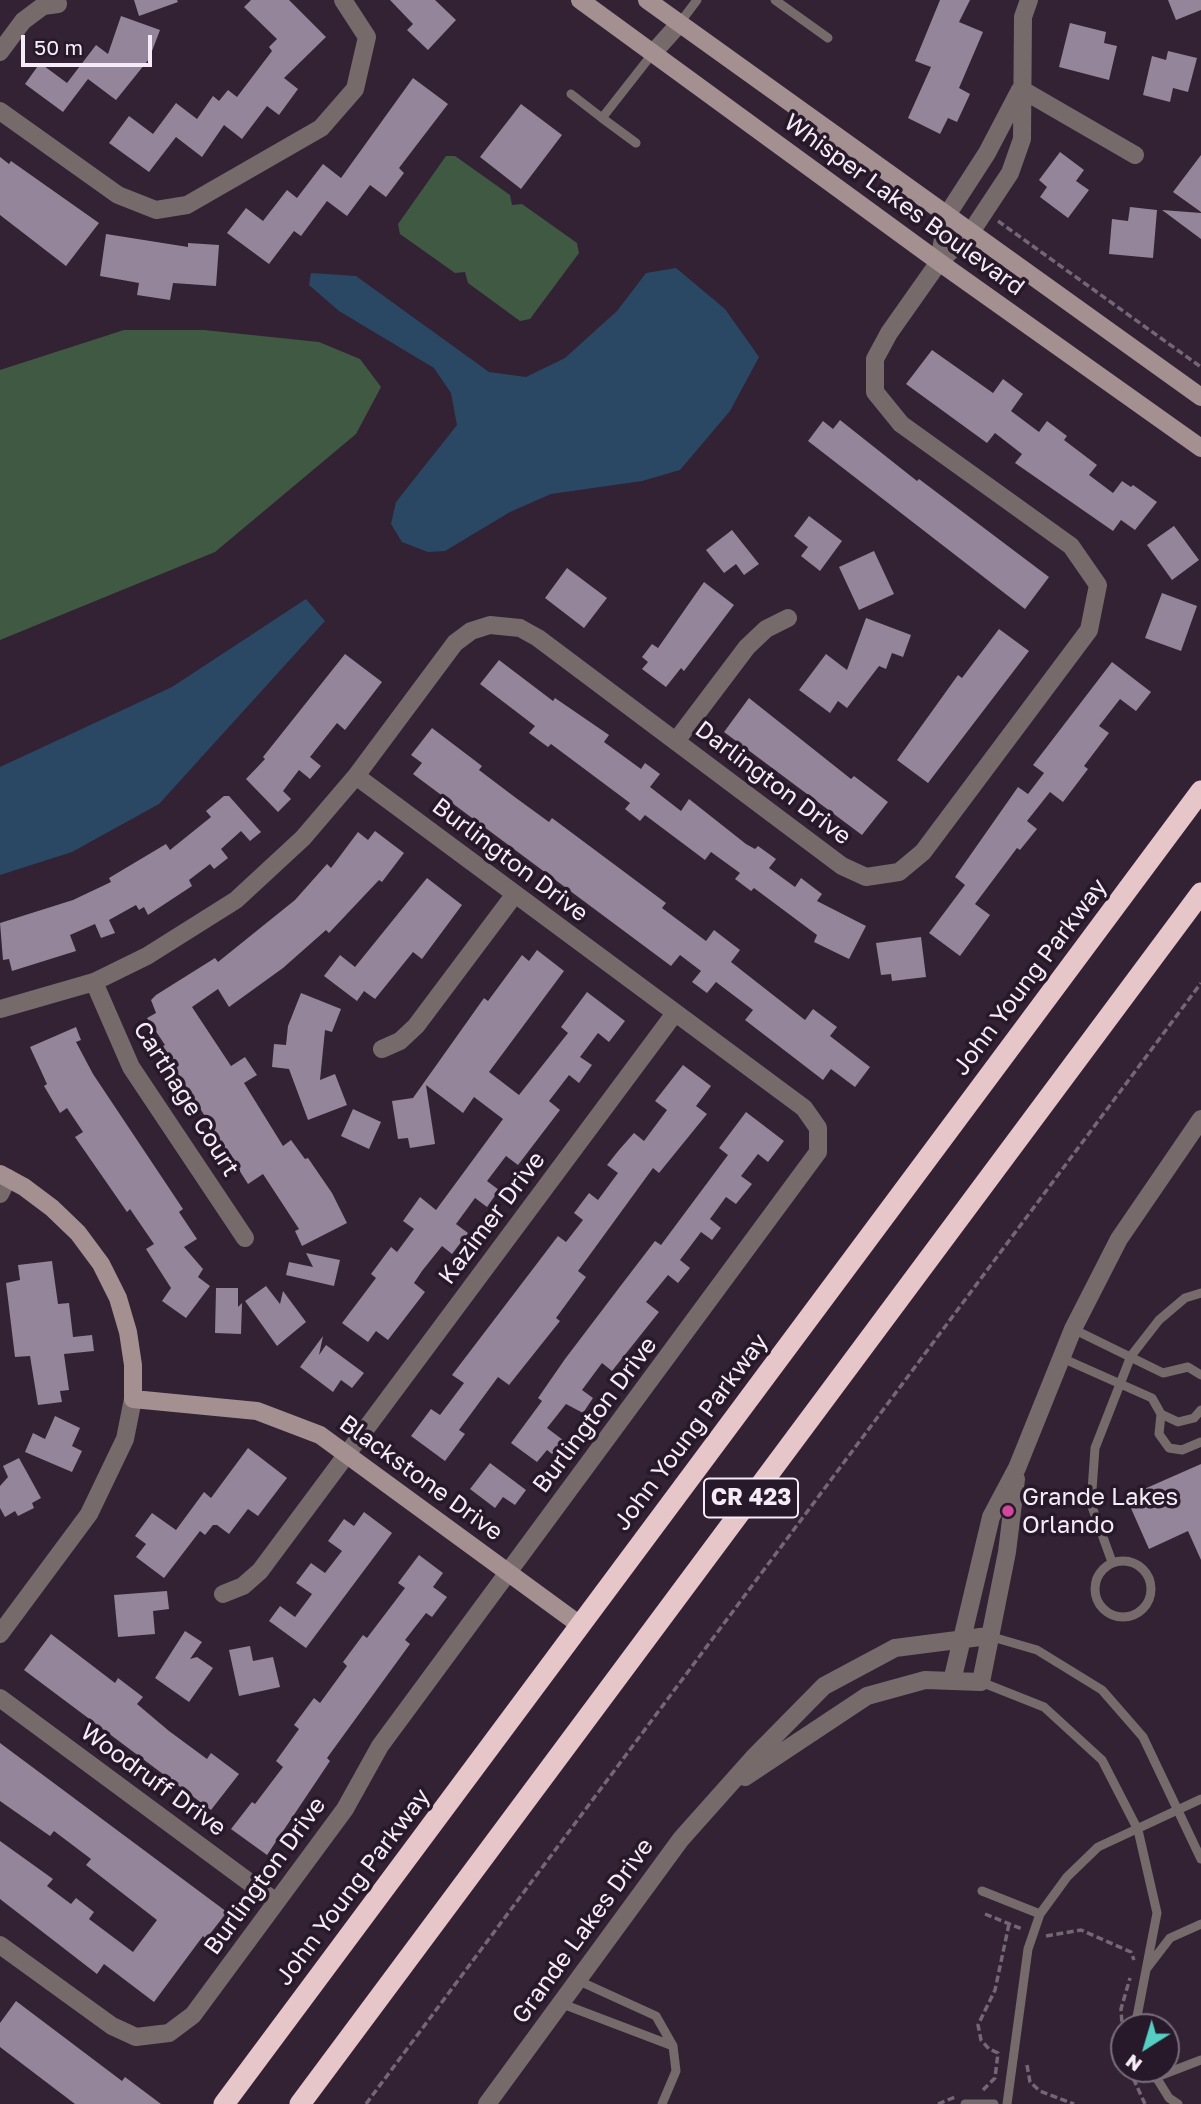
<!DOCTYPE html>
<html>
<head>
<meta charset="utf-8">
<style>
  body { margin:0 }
  #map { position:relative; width:1201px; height:2104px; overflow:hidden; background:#322233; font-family:"Golos Text",sans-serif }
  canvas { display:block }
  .north { position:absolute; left:1110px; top:2013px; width:70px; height:70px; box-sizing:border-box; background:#271929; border:2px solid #7a6d7b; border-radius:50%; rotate:217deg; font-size:19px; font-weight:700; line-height:28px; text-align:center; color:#f6ecf7 }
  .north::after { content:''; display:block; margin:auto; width:24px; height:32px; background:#56cec4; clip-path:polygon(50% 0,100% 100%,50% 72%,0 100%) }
  .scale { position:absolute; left:21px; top:35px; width:131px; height:32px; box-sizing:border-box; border:4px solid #f6ecf7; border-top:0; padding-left:9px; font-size:21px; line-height:24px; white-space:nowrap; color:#f6ecf7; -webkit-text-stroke:5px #271929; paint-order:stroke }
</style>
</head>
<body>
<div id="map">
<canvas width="1201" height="2104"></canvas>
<div class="north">N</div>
<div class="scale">50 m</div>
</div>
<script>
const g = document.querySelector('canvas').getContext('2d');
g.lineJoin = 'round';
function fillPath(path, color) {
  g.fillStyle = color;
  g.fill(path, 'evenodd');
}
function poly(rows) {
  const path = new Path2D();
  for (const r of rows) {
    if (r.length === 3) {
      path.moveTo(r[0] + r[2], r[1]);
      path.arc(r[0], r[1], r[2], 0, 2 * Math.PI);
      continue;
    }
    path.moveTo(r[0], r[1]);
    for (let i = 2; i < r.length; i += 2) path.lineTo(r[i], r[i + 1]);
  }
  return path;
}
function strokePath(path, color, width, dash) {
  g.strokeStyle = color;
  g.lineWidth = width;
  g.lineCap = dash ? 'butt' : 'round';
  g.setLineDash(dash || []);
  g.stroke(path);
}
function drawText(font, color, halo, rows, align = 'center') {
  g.font = font + ' "Golos Text",sans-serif';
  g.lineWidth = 7;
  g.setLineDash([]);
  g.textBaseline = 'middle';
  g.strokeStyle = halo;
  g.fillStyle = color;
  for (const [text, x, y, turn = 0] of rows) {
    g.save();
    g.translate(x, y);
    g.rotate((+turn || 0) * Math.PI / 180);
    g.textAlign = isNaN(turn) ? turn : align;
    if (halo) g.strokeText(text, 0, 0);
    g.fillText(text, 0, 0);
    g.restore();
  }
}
fillPath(poly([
  [446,156,455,156,510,195,512,205,522,204,577,243,579,253,530,319,520,321,468,283,465,272,455,273,400,234,398,224],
  [124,330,204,330,319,342,360,359,381,387,356,434,215,552,0,640,0,370]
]), '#405943');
fillPath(poly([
  [676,268,725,309,759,357,730,411,680,470,642,481,551,494,510,512,445,551,428,552,402,542,391,524,396,502,457,425,451,393,434,368,339,311,309,285,311,273,356,276,489,372,526,377,565,358,617,311,646,273],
  [306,599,325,621,159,804,72,852,0,875,0,767,172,687]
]), '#2a4864');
fillPath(poly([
  [134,0,177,0,178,2,139,16],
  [251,0,289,0,326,37,284,78,298,89,279,115,267,106,242,139,224,125,202,157,176,137,149,172,109,143,129,116,153,134,176,103,197,119,213,96,219,101,228,90,237,97,272,51,269,47,277,39,244,7],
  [390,0,435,0,456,20,428,50,407,30,413,24],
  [940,0,970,0,959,22,983,32,959,88,970,94,957,122,948,118,940,134,908,118,931,67,915,61],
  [1168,0,1201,0,1201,10,1176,20],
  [121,16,160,30,149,59,116,100,88,79,63,112,25,84,40,63,67,83,96,45,108,54],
  [1070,23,1106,32,1104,43,1117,46,1109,80,1059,67],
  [1168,51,1197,58,1188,92,1173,88,1170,102,1143,95,1152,56,1166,60],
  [413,78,448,104,399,168,404,173,386,197,370,185,347,216,327,201,301,236,294,231,269,264,227,233,246,208,263,221,287,190,297,198,323,164,341,178],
  [521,104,562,135,521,189,480,157],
  [1060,152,1084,170,1076,181,1089,190,1068,218,1040,197,1047,187,1039,180],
  [1201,155,1201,212,1173,192],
  [0,157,9,164,11,161,99,223,66,266,0,215],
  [1130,207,1157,210,1153,258,1109,254,1112,219,1128,221],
  [1162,210,1201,213,1201,239],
  [106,234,188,247,188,243,219,245,216,286,173,283,170,300,137,295,139,283,100,276],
  [932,350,993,393,1003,379,1023,394,1011,411,1039,432,1047,421,1067,436,1064,440,1097,465,1089,475,1113,493,1122,481,1131,487,1133,485,1157,502,1135,530,1121,520,1113,531,1015,463,1022,454,995,433,987,443,906,384],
  [840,420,917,481,919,479,1049,577,1025,609,808,441,823,421,833,429],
  [809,516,842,541,820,571,801,556,808,547,794,536],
  [1174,526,1199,560,1172,580,1147,545],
  [732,530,759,564,744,575,736,564,724,573,706,550],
  [874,551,894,594,859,610,839,567],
  [567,568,607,598,584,628,545,598],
  [704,582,734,605,684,671,681,668,666,687,642,669,648,662,642,657,652,644,658,648],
  [1162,593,1197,606,1181,651,1145,638],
  [866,618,911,635,903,657,892,653,886,669,879,666,847,708,838,701,830,713,799,690,826,654,847,670],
  [999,629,1029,651,928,783,897,760,958,675,962,678],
  [345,654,382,682,345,730,337,723,310,757,321,766,310,779,299,770,283,791,291,799,278,812,246,779,265,759,263,757],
  [499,660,553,701,555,698,609,735,604,742,641,769,645,763,660,774,650,787,681,811,689,799,746,844,755,849,758,846,776,859,769,868,795,887,801,878,822,894,817,901,866,926,849,959,814,942,817,935,754,888,751,891,735,879,740,873,711,852,705,860,645,815,640,821,625,809,630,803,551,744,548,747,529,733,535,726,480,684],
  [1112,662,1151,692,1136,711,1120,699,1099,726,1109,733,1084,766,1088,769,1063,802,1050,792,1027,821,1037,829,1020,850,1017,848,975,904,990,915,960,956,929,933,965,885,955,877,1018,787,1028,794,1044,773,1033,765],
  [749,698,851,779,854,776,888,802,862,835,724,732],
  [432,728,482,766,479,770,516,798,549,822,552,818,666,903,662,908,706,941,714,930,740,950,731,962,805,1020,813,1009,837,1027,830,1036,870,1067,855,1087,831,1069,823,1080,745,1020,753,1010,716,982,707,993,692,982,701,971,680,955,671,966,413,774,422,763,411,755],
  [224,796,229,796,261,832,250,841,241,831,221,849,228,858,214,869,210,864,189,880,192,886,148,915,144,907,139,910,136,905,109,920,115,933,101,938,95,924,70,935,76,951,12,971,9,959,3,960,0,923,73,900,111,882,109,878,166,844,170,850,211,817,206,811],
  [375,831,404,853,382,882,379,880,329,933,326,930,283,968,229,1007,218,989,192,1007,231,1066,245,1057,257,1075,244,1083,283,1146,291,1140,305,1159,308,1158,332,1193,347,1223,302,1246,295,1231,299,1229,263,1174,248,1184,161,1047,165,1045,147,1018,156,1013,151,1000,156,995,215,958,218,962,295,900,327,864,331,868,358,832,368,840],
  [427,878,462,905,422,959,413,952,375,999,364,991,357,1001,324,976,340,955,355,967],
  [921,937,926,977,892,981,891,974,881,975,876,943],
  [537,950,564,971,489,1072,519,1095,568,1033,561,1027,587,992,625,1021,609,1042,598,1033,580,1057,592,1065,579,1083,569,1075,549,1101,560,1110,518,1165,506,1156,487,1181,499,1190,487,1207,475,1198,456,1224,468,1233,452,1254,442,1246,422,1271,414,1283,425,1292,388,1340,376,1331,368,1342,342,1323,376,1278,371,1274,391,1247,397,1252,414,1229,403,1221,420,1197,436,1210,503,1119,474,1097,463,1113,426,1085,435,1144,410,1148,408,1138,398,1139,392,1101,413,1098,484,998,488,1001,522,955,529,961],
  [301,993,341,1009,332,1032,325,1030,320,1080,335,1074,347,1105,308,1120,289,1069,272,1067,274,1044,286,1045,288,1026],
  [76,1027,81,1040,76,1042,93,1074,183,1209,179,1212,197,1239,184,1247,203,1269,198,1277,210,1286,186,1318,162,1301,171,1288,146,1249,154,1244,130,1209,127,1212,75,1137,83,1132,67,1108,60,1113,44,1086,47,1084,30,1047],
  [683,1065,711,1086,696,1106,707,1114,659,1173,653,1168,578,1271,586,1277,556,1318,560,1321,509,1385,498,1377,459,1430,465,1434,445,1461,411,1436,431,1409,440,1415,464,1383,452,1375,558,1236,566,1242,583,1220,574,1213,589,1193,598,1200,618,1173,607,1165,619,1150,634,1133,644,1141,667,1110,655,1101],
  [353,1109,381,1122,369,1149,341,1136],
  [746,1112,784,1141,768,1162,758,1154,741,1176,752,1184,736,1204,726,1197,710,1219,721,1228,712,1240,701,1232,680,1260,690,1268,678,1283,668,1275,646,1302,659,1312,612,1371,602,1363,582,1390,593,1398,583,1413,566,1404,547,1428,563,1440,552,1454,547,1450,537,1462,511,1443,542,1401,538,1398,565,1359,622,1284,655,1241,661,1245,728,1155,719,1148],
  [306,1253,340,1260,334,1286,286,1275,289,1262,313,1267],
  [52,1261,58,1304,69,1303,73,1337,92,1335,94,1351,64,1354,69,1390,60,1391,62,1402,38,1405,30,1356,15,1357,6,1283,20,1280,18,1265],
  [266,1286,280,1304,283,1291,306,1322,277,1346,245,1301],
  [216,1288,238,1288,238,1307,242,1303,241,1334,215,1333],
  [323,1336,319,1355,326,1345,364,1373,352,1388,341,1380,333,1392,300,1367],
  [55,1416,80,1428,72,1446,82,1451,72,1472,25,1452,33,1433,45,1439],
  [248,1448,287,1478,258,1516,248,1509,229,1534,217,1525,213,1525,205,1535,200,1531,164,1578,136,1557,146,1544,135,1536,152,1513,176,1530,204,1492,211,1498],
  [19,1458,41,1498,32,1503,34,1508,18,1516,15,1511,5,1517,0,1508,0,1486,8,1477,3,1466],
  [490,1463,526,1490,515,1505,503,1497,495,1508,470,1489],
  [1201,1464,1201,1560,1188,1531,1149,1549,1126,1497],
  [364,1512,392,1533,306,1648,269,1621,280,1606,295,1617,312,1594,296,1583,311,1563,325,1573,342,1551,328,1541,344,1519,354,1526],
  [419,1555,443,1573,433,1587,447,1597,432,1617,426,1613,405,1640,410,1644,327,1758,330,1761,267,1855,231,1829,252,1802,255,1804,283,1767,276,1761,299,1729,294,1725,314,1698,320,1703,347,1666,343,1662,363,1635,367,1638,405,1588,398,1583],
  [167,1591,169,1609,153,1611,155,1634,118,1637,114,1595],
  [185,1631,202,1642,190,1659,197,1657,213,1668,189,1702,155,1678],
  [51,1634,115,1683,118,1678,143,1697,137,1704,169,1731,207,1759,211,1753,239,1774,211,1810,24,1670],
  [250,1646,253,1661,273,1657,280,1687,239,1696,229,1650],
  [0,1743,227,1912,206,1939,203,1936,154,2002,104,1964,97,1974,0,1899,0,1841,53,1879,47,1886,71,1904,76,1898,94,1912,89,1919,133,1952,157,1920,86,1865,91,1859,54,1831,50,1836,0,1801],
  [16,2001,122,2081,125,2077,161,2104,75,2104,0,2047,0,2023]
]), '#95859a');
strokePath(poly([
  [998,221,1201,367],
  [985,1914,1022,1929],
  [1046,1936,1081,1930,1131,1952,1134,1960],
  [1124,2053,1121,2009,1130,1978],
  [1027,2065,1030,2082,1040,2091,1074,2104],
  [1129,2069,1145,2104],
  [983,2090,995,2078,998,2053,989,2049,981,2040,978,2025,995,1990,1009,1924],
  [366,2104,1201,983],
  [938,2104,955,2097]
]), '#746675', 3.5, [7, 3.5]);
strokePath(poly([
  [775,0,828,38],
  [679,24,697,0],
  [571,94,602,118],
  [636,143,602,118,653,53],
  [1073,1329,1163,1373,1188,1367,1201,1375],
  [1062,1358,1152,1398,1161,1414,1159,1434,1169,1448,1182,1450,1201,1442],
  [1161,1414,1178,1422,1194,1418,1201,1410],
  [1123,1589,28],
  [1112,1562,1091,1504,1095,1448,1131,1356,1159,1320,1185,1298,1201,1293],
  [989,1636,1037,1650,1102,1690,1143,1737,1201,1859],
  [981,1682,1044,1707,1102,1760,1138,1830,1157,1913,1135,2027],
  [982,1891,1040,1914],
  [1147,1968,1170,1938,1201,1924],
  [577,1980,656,2016,673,2046,676,2071,662,2104],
  [560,2003,673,2046],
  [1151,2069,1169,2098,1178,2104],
  [1154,2078,1201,2060],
  [965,2104,994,2104],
  [1007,2104,1028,1949,1040,1914,1067,1877,1098,1847,1201,1799]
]), '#776a6b', 9);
strokePath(poly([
  [0,52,23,21,43,6,58,4],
  [653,53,679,24],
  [1021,89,1135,155],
  [0,111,118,195,156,210,187,205,321,128,355,89,367,37,343,0],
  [939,262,947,215,987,153,1020,90],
  [676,741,747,647,766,629,788,618],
  [94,982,131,1067,245,1238],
  [0,1009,94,982,147,956,236,900,303,838,356,776,455,643,471,631,490,625,520,628,538,638,842,866,866,877,899,872,923,852,1089,630,1098,585,1071,546,901,424,875,392,875,359,889,333,939,262,971,232,1010,173,1022,139,1023,17,1029,0],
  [382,1049,400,1041,416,1026,515,894],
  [0,1194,8,1178],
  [223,1594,243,1586,260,1571,675,1013],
  [0,1634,89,1514,125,1439,133,1399],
  [952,1681,991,1517,1017,1468,1073,1329,1119,1239,1201,1119],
  [0,1698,276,1902],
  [745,1777,867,1696,925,1680,981,1682,1007,1552,1016,1479],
  [0,1945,112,2026,136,2037,169,2033,193,2015,345,1809,380,1746,818,1152,818,1128,804,1108,356,776],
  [487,2104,681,1839,755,1756,824,1686,895,1648,988,1636]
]), '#776a6b', 18);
strokePath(poly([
  [580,0,939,262,1201,448],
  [647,0,1201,397],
  [0,1174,24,1187,52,1208,78,1233,101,1264,118,1298,128,1332,133,1365,133,1399,257,1411,320,1435,580,1625]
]), '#a48f91', 18);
strokePath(poly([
  [224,2104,1201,791],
  [300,2104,1201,893]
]), '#e7c6c9', 21);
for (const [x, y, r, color] of [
  [1008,1511,7,"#d1479c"]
]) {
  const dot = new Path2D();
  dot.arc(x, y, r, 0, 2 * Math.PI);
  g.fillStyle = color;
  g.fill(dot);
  strokePath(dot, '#271929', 2.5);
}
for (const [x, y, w] of [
  [751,1498,94]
]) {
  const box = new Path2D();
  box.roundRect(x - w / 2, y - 19.5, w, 39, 5);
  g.fillStyle = '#271929';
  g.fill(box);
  strokePath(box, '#f6ecf7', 2);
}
drawText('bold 23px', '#f6ecf7', null, [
  ["CR 423",751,1498]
]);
drawText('24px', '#f6ecf7', '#271929', [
  ["Whisper Lakes Boulevard",904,205,36],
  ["Darlington Drive",773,783,37],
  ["Burlington Drive",510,860,37],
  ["John Young Parkway",1030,977,-53],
  ["Carthage Court",186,1099,58],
  ["Kazimer Drive",492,1218,-53],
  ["Burlington Drive",595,1415,-53],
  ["John Young Parkway",691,1432,-53],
  ["Blackstone Drive",421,1478,36],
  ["Woodruff Drive",153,1780,36],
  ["Burlington Drive",265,1876,-54],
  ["John Young Parkway",353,1887,-53],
  ["Grande Lakes Drive",583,1931,-54]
]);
drawText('24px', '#f6ecf7', '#271929', [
  ["Grande Lakes",1022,1497],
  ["Orlando",1022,1525]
], 'left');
</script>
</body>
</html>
